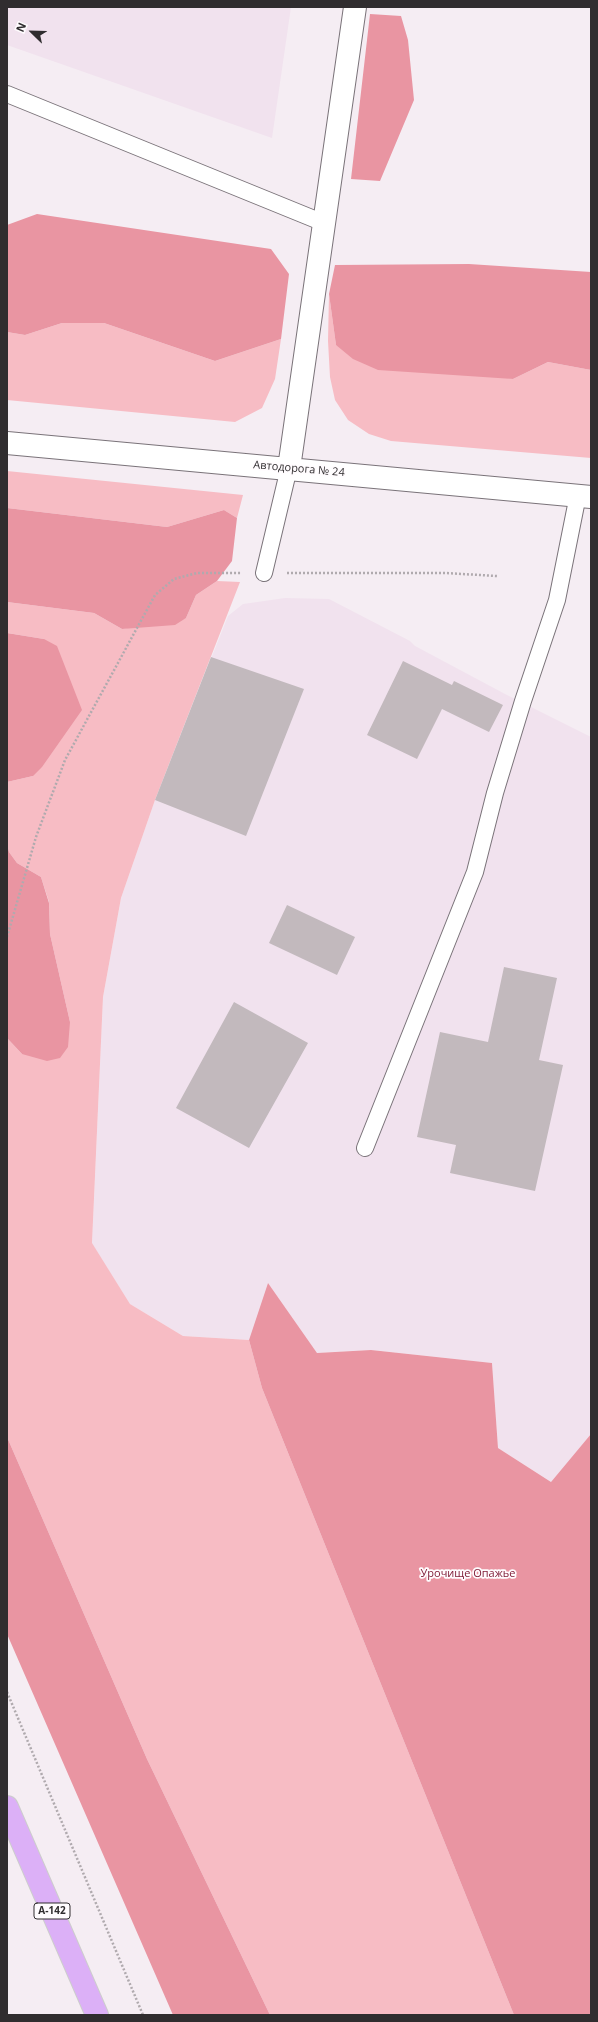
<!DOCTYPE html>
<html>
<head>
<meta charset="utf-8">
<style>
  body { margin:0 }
  #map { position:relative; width:598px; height:2022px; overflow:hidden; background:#f5edf3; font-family:"Open Sans",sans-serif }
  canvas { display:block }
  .frame { position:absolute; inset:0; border:8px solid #302d2f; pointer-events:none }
  .north { position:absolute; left:12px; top:12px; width:40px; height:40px; -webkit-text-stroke:3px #fffcfe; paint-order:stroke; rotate:293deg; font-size:11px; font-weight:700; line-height:16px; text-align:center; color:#302d2f }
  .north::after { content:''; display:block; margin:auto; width:14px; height:18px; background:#302d2f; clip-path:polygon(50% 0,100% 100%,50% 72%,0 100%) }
</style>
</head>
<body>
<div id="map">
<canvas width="598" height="2022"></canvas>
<div class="frame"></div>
<div class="north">N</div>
</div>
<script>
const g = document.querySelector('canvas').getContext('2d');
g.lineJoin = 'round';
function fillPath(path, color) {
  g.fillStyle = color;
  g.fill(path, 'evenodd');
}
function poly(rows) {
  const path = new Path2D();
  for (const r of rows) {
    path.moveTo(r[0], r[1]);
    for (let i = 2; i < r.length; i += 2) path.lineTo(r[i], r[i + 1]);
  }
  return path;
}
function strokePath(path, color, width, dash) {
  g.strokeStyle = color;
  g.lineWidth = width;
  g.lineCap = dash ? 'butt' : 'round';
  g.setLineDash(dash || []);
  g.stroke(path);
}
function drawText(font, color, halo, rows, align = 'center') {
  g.font = font + ' "Open Sans",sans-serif';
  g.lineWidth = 3.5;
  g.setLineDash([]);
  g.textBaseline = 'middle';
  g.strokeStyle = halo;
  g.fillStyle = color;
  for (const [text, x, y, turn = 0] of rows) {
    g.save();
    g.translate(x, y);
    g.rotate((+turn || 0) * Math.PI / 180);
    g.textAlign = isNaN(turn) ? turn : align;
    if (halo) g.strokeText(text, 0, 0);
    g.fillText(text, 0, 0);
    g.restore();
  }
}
fillPath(poly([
  [7,7,291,7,272,138,7,45],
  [285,598,329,599,410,641,415,646,505,694,591,737,591,1434,551,1482,498,1448,492,1363,371,1350,317,1353,268,1283,249,1340,183,1336,130,1304,92,1244,103,997,121,898,155,800,228,616,243,604]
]), '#f1e2ee');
fillPath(poly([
  [329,294,336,345,513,379,548,362,591,370,591,458,391,441,369,434,348,420,335,400,330,377,328,341],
  [62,323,104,323,215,361,281,339,275,379,262,408,235,422,7,400,7,332,25,335],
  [7,471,243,495,237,518,224,510,167,527,7,508],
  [217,581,240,582,155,800,121,898,103,997,92,1243,130,1304,183,1336,249,1340,262,1388,514,2015,270,2015,147,1759,7,1437,7,1038,22,1054,70,1022,50,934,49,902,41,877,17,863,9,852,7,843,7,782,33,776,44,639,7,633,7,602,94,613,122,629,186,618,196,595]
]), '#f7bcc4');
fillPath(poly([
  [370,14,401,16,408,40,414,100,380,181,351,179],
  [37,214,271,249,289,274,281,339,215,361,104,323,62,323,25,335,7,332,7,225],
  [469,264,591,272,591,370,548,362,513,379,378,370,353,359,336,345,329,294,335,265],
  [7,508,167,527,224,510,237,518,232,561,217,581,196,595,186,618,175,625,122,629,94,613,7,602],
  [7,633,44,639,57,646,82,710,42,767,33,776,7,782],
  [7,843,9,852,17,863,41,877,49,903,50,934,70,1022,68,1047,60,1058,47,1061,22,1054,7,1038],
  [268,1283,317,1353,371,1350,492,1363,498,1448,551,1482,591,1434,591,2015,514,2015,262,1388,249,1340],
  [7,1437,147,1759,270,2015,173,2015,7,1634]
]), '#e995a2');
fillPath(poly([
  [211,657,304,689,246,836,155,800],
  [403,661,452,685,454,681,503,705,489,732,442,709,417,759,367,735],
  [287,905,355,937,337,975,269,943],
  [504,967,557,978,539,1060,563,1065,535,1191,450,1173,456,1145,417,1137,440,1032,488,1042],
  [234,1002,308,1043,249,1148,176,1108]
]), '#c2b9bd');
const lane = poly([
  [7,94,324,223],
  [264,573,289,468],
  [365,1148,475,872,495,793,523,701,557,600,578,495]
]);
const street = poly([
  [7,443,591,497],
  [289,468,355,7]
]);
const highway = poly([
  [7,1807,97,2015]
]);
strokePath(lane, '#7a7379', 18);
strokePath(street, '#7a7379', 24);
strokePath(highway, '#cdcdcd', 24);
strokePath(poly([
  [287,573,445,573,497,576],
  [7,937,36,837,65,760,155,595,174,579,197,573,242,573],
  [7,1692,143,2015]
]), '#b0aaae', 2.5, [2, 2]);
strokePath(lane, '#fff', 16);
strokePath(street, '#fff', 22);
strokePath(highway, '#dcb0f7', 22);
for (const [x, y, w] of [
  [52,1911,36]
]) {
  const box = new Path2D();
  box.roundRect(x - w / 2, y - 8, w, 16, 3);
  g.fillStyle = '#fffcfe';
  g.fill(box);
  strokePath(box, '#302d2f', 1);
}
drawText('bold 10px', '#302d2f', null, [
  ["А-142",52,1911]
]);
drawText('11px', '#302d2f', '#fffcfe', [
  ["Автодорога № 24",299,469,5]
]);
drawText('11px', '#801e39', '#fffcfe', [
  ["Урочище Опажье",468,1574]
]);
</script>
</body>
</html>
